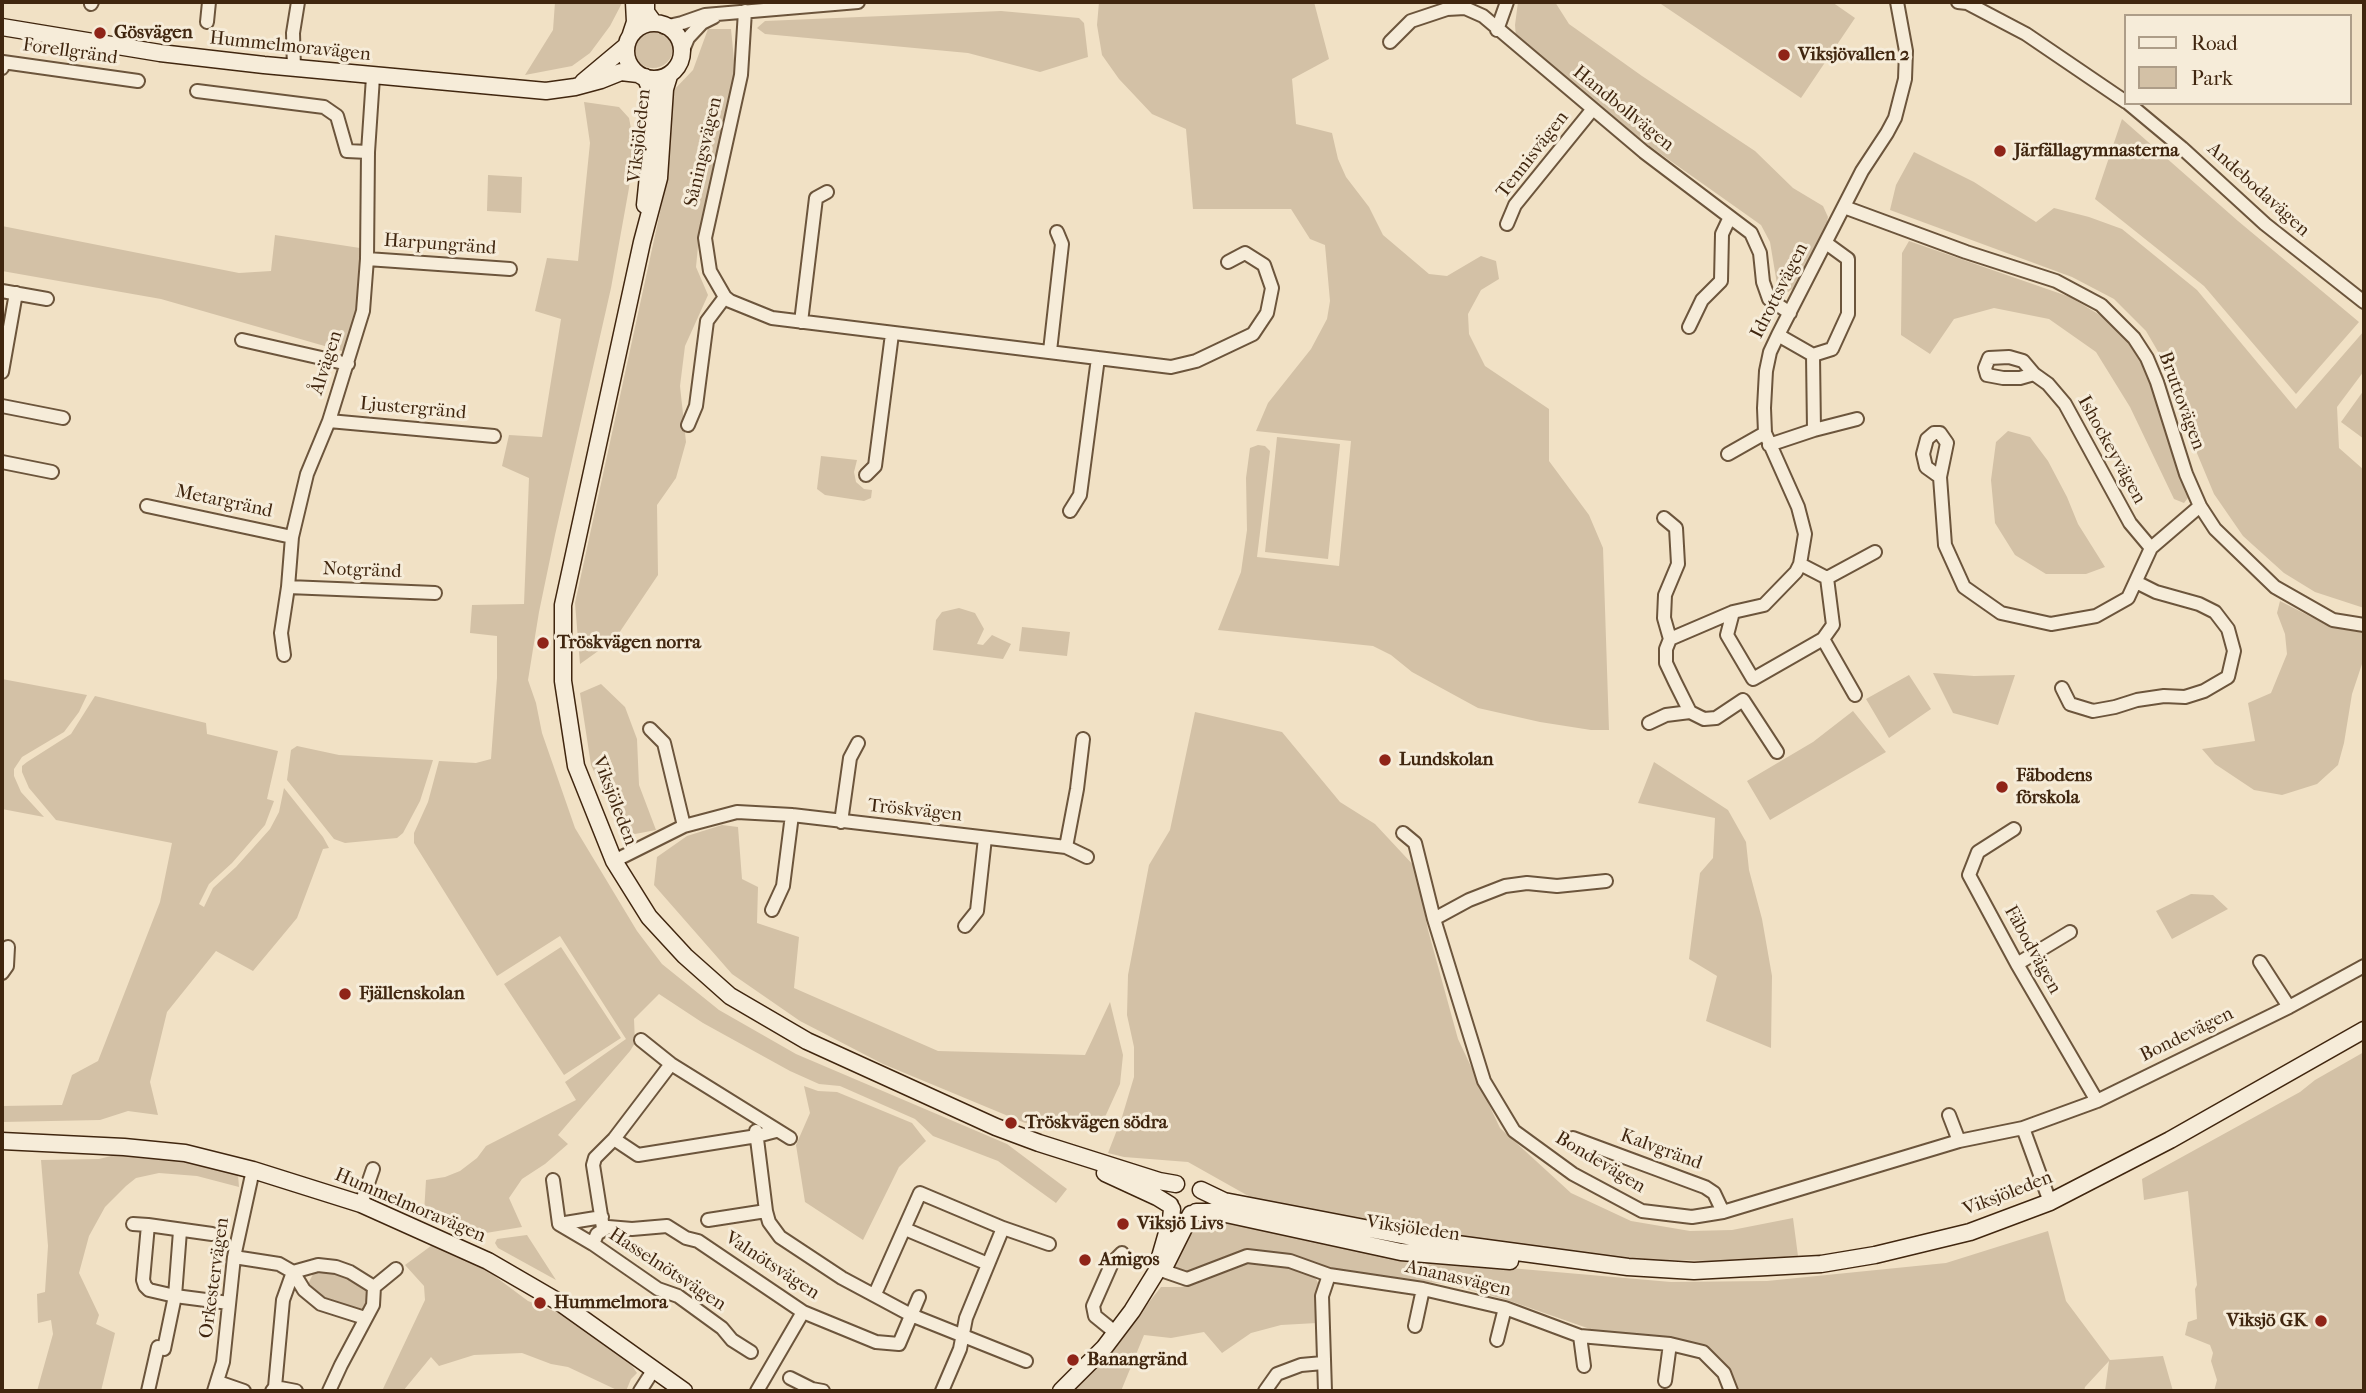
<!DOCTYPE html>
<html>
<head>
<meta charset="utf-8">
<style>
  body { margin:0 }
  #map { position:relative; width:2366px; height:1393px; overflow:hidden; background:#f1e1c5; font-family:"IM FELL French Canon",serif }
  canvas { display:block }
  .frame { position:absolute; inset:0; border:4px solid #40260f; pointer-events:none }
  .legend { position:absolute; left:2124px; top:14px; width:228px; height:91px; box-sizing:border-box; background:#f6ecd9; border:2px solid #ad9d88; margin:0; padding:9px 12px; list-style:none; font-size:21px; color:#40260f }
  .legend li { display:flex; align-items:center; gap:14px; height:35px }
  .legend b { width:35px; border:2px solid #ad9d88 }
</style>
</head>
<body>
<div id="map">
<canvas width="2366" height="1393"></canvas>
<div class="frame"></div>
<ul class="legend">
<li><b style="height:9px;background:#f6ecd9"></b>Road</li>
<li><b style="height:19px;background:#d3c1a6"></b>Park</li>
</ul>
</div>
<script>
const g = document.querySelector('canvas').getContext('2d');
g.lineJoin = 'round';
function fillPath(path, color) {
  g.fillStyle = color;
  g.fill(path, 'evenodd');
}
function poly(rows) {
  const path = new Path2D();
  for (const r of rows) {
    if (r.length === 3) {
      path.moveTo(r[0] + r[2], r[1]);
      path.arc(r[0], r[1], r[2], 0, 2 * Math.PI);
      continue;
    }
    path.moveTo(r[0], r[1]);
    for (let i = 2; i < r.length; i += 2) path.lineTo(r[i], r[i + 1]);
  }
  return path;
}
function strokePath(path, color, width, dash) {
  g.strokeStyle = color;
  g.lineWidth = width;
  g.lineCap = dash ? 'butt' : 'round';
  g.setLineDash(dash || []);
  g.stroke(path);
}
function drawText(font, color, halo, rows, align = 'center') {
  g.font = font + ' "IM FELL French Canon",serif';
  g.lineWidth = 6;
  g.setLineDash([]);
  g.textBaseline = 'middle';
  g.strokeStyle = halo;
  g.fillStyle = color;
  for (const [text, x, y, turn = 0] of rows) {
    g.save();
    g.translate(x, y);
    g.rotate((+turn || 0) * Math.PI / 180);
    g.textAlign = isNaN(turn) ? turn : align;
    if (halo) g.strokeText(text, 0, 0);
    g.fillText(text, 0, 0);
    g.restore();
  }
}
fillPath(poly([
  [555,2,622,3,610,26,590,53,572,66,525,75,553,30],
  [1099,2,1181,3,1314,2,1329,59,1292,79,1296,124,1332,133,1338,159,1346,177,1369,207,1383,235,1429,274,1447,276,1481,256,1496,261,1499,279,1481,290,1468,314,1469,334,1485,366,1549,409,1549,461,1589,515,1603,548,1609,730,1591,730,1540,722,1478,708,1412,672,1391,655,1373,646,1218,630,1241,572,1247,530,1246,478,1250,448,1258,445,1265,446,1270,451,1257,557,1339,566,1351,441,1256,431,1268,403,1311,349,1327,319,1330,301,1325,245,1310,239,1291,209,1193,209,1186,129,1152,114,1119,79,1102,55,1097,25],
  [1518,2,1555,2,1569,24,1642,76,1755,151,1793,188,1823,206,1828,217,1826,228,1797,286,1788,292,1777,284,1770,242,1761,225,1648,145,1516,38,1515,25],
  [1658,2,1832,2,1855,18,1801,98],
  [1001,11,1079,18,1084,23,1088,57,1040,72,968,53,765,34,757,28,765,21],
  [653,48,20],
  [708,29,731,29,735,70,699,236,696,267,708,295,685,346,680,386,686,442,676,478,657,505,658,575,615,639,580,664,575,603,664,194,671,93,693,70],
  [584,102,619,107,629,118,634,144,629,188,611,288,555,535,539,612,528,680,536,703,542,733,575,828,637,931,662,964,719,1010,796,1054,1007,1144,1067,1189,1056,1203,998,1161,933,1136,915,1119,840,1086,819,1084,790,1071,703,1023,659,994,634,1019,635,1043,630,1051,558,1135,568,1144,545,1164,522,1179,509,1198,522,1227,474,1235,424,1213,426,1180,445,1177,460,1171,477,1158,486,1146,576,1100,565,1082,626,1039,560,936,497,976,414,843,414,833,428,802,439,761,476,763,491,759,497,678,497,636,470,633,472,605,524,604,529,478,502,466,509,435,542,437,561,319,535,311,547,258,578,261,590,143],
  [2122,119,2238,221,2359,322,2296,394,2204,286,2095,199],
  [1914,152,1974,182,2036,222,2054,208,2089,217,2122,229,2197,290,2296,409,2364,331,2364,371,2337,407,2339,448,2364,470,2364,608,2315,592,2284,573,2243,536,2214,494,2194,446,2177,384,2146,331,2114,299,2072,277,1890,210,1896,185],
  [488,175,522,177,521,213,487,211],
  [2,226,239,273,271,271,275,235,360,248,359,312,351,345,342,351,161,299,2,271],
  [1909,241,2070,297,2113,323,2144,360,2191,494,2184,503,2174,499,2130,407,2096,352,2049,319,1994,308,1954,319,1930,354,1901,335,1902,253],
  [2364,390,2364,439,2341,422],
  [2008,431,2030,437,2048,461,2067,497,2078,524,2105,567,2086,574,2046,574,2015,555,1995,523,1991,480,1996,442],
  [1277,437,1340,444,1328,559,1265,552],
  [821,456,857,460,854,472,856,482,864,489,872,490,871,498,864,501,825,495,817,489],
  [2280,601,2331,627,2364,633,2364,658,2352,694,2344,743,2338,765,2317,784,2282,795,2254,790,2215,764,2202,749,2255,741,2248,703,2271,693,2287,654,2285,634,2277,613],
  [959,608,975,613,984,629,977,644,983,645,992,635,1011,644,1003,659,933,650,936,620,942,612],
  [1022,627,1070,632,1067,656,1019,651],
  [1933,673,1974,676,2015,675,1998,725,1953,713],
  [1909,675,1931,709,1889,738,1866,699],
  [2,679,87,695,79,712,64,732,22,757,14,769,14,776,21,792,44,817,2,809],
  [601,684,625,707,637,739,639,785,656,830,635,834,621,829,591,765,580,693],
  [95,696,206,723,207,734,278,751,267,799,274,801,265,825,232,863,209,884,199,904,204,907,213,888,236,867,270,829,279,812,284,788,323,837,329,848,323,849,297,918,253,971,216,951,167,1012,150,1082,158,1115,128,1111,100,1120,2,1122,2,1106,62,1105,72,1075,98,1061,160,902,172,843,56,820,29,788,22,772,22,766,27,762,71,734],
  [1853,711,1886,752,1770,820,1747,781,1813,742],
  [1195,712,1282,732,1340,802,1375,824,1416,868,1428,930,1458,1039,1500,1128,1571,1193,1631,1221,1690,1231,1732,1230,1793,1218,1798,1256,1749,1262,1629,1259,1429,1235,1252,1198,1188,1162,1124,1157,1108,1153,1122,1117,1134,1077,1134,1047,1127,1015,1128,975,1149,865,1170,830],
  [297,746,339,755,433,760,420,801,403,833,397,838,345,843,334,839,287,780,291,750],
  [1654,762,1728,810,1746,842,1749,870,1762,919,1772,976,1771,1048,1706,1021,1717,976,1689,959,1700,873,1713,858,1715,818,1638,803],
  [722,825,738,827,742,879,758,887,757,923,799,937,794,988,938,1051,1085,1055,1110,1002,1123,1055,1120,1084,1100,1128,1025,1123,883,1064,800,1021,732,974,654,885,657,857,687,836],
  [2191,894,2213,895,2228,909,2172,939,2156,911],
  [561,947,621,1038,564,1075,504,984],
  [2364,1052,2364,1391,2214,1391,2217,1380,2211,1361,2213,1353,2210,1345,2185,1335,2188,1322,2197,1319,2195,1289,2197,1285,2188,1191,2144,1200,2142,1179,2300,1092,2315,1080],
  [804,1086,818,1091,837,1092,912,1123,926,1141,899,1167,863,1240,805,1202,796,1145,810,1113],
  [115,1155,181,1161,238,1175,239,1187,197,1176,159,1173,136,1178,126,1186,105,1207,89,1236,79,1273,99,1315,96,1324,115,1333,101,1391,37,1391,53,1334,51,1320,38,1323,37,1294,45,1292,48,1246,41,1160,99,1159],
  [1210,1216,1395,1258,1671,1282,1767,1281,1946,1263,2048,1231,2066,1301,2110,1360,2163,1356,2173,1391,2105,1391,2109,1361,2085,1387,2084,1391,1739,1391,1727,1366,1707,1351,1672,1340,1593,1330,1507,1300,1448,1284,1359,1276,1248,1252,1187,1274,1176,1269,1173,1258,1198,1217],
  [527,1235,556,1280,498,1248,495,1243,497,1239],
  [435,1243,477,1263,528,1301,572,1318,624,1354,637,1373,631,1379,626,1391,619,1391,568,1367,551,1364,522,1353,474,1355,439,1366,431,1357,403,1391,382,1391,425,1300,424,1286,405,1265],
  [1248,1263,1265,1263,1287,1267,1310,1275,1316,1279,1321,1288,1317,1323,1281,1325,1251,1333,1222,1353,1204,1332,1171,1338,1144,1335,1121,1391,1070,1391,1138,1316,1161,1287,1181,1287,1196,1284,1221,1272],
  [330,1270,365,1285,371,1296,367,1308,361,1313,333,1305,309,1289,309,1282,314,1272]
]), '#d3c1a6');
const street = poly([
  [1958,2,1967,3,2026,34,2126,102],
  [91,4,92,2],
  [745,11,741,75,705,238,710,271,725,297,730,301,772,318,1171,367,1196,361,1253,334,1267,313,1272,288,1264,265,1245,253,1228,262],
  [207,22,209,2],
  [664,27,682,23,705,15,858,2],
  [1497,30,1507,2],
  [1390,42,1411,21,1447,9,1465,8,1483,16,1644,152,1751,233,1760,253,1763,282,1769,299,1790,313],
  [681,55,688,38,702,23,714,17],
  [2,68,3,62,138,81],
  [294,69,293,33,298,2],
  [197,91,324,107,337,116,347,151,368,152],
  [2128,103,2182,148,2265,224,2364,302],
  [1844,207,1966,252,2056,281,2101,305,2134,338,2147,358,2157,382,2186,474,2200,506,2215,529,2275,587,2333,620,2364,625],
  [1507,224,1515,205,1592,110],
  [367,259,510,269],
  [2,291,47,299],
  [801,322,816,198,827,192],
  [1689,327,1702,300,1721,281,1722,234,1730,217],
  [1778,335,1813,355,1832,349,1848,314,1848,259,1826,243],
  [242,340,348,364],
  [1050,351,1062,244,1057,232],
  [2,372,16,293],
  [2034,374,2020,378,2003,378,1987,375,1985,368,1989,358,2009,357,2023,361,2034,374,2048,384,2065,404,2130,523,2151,548],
  [2,406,63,418],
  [329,421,494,436],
  [688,425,696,406,707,321,725,297],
  [1814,430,1857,419],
  [1769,445,1814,430,1813,355],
  [1728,454,1765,433],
  [2,462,52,472],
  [866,475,875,466,892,334],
  [1940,477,1947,443,1940,433,1934,433,1927,439,1923,454,1926,467,1940,477,1945,545,1964,587,2001,613,2051,624,2096,616,2128,598,2151,548,2200,506],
  [147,506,292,537],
  [1070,511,1080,495,1098,358],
  [1664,518,1676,528,1678,564,1665,595,1664,618,1670,639,1666,649,1666,663,1675,682,1690,712,1704,719,1716,718,1743,700,1777,752],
  [1827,578,1875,552],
  [288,587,435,593],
  [1733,612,1727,635,1753,679,1823,639,1833,625,1827,578,1800,564],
  [1670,639,1733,612,1764,605,1796,572,1800,564,1805,534,1798,507,1765,433,1764,408,1766,371,1770,352,1778,335,1862,171,1887,133,1895,118,1905,79,1906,51,1897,2],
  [1823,639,1855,695],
  [284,655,281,633,288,587,292,537,307,474,329,421,363,311,367,259,368,152,373,77],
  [2062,688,2070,704,2093,711,2115,707,2137,700,2164,696,2185,697,2204,691,2228,677,2234,651,2228,629,2215,612,2199,604,2156,592,2136,582],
  [1649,723,1666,715,1690,712],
  [650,729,664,743,684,826],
  [841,822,850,758,858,743],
  [2014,829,1978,852,1969,875,2017,964,2097,1101],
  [1403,833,1415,843,1434,919,1484,1081,1514,1131,1573,1174,1642,1211,1692,1217,1723,1212,1959,1141,2023,1128,2097,1101,2289,1007,2364,966],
  [1066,847,1077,789,1083,739],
  [614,861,684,826,737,812,792,815,1066,847,1087,857],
  [772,910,783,886,792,815],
  [1434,919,1469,900,1505,886,1527,883,1557,886,1606,881],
  [965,926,977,911,985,838],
  [2260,962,2289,1007],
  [2017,964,2070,932],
  [2,973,7,966,8,947],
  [641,1040,671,1064,790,1138],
  [1949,1115,1959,1141],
  [2023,1128,2050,1202],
  [1573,1138,1705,1187,1714,1193,1723,1212],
  [614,1139,638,1155,757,1136,776,1131],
  [553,1180,559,1224,602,1217],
  [361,1204,373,1169],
  [766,1211,769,1222,780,1237,842,1278,911,1315,1026,1361],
  [708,1220,766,1211,756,1131],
  [133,1224,148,1225],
  [559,1224,593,1244,658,1289,678,1296,722,1328,732,1340,751,1352],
  [603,1228,593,1165,595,1158,614,1139,671,1064],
  [905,1229,988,1264],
  [180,1231,175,1296,149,1290,145,1286,143,1280,148,1225,212,1234],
  [593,1244,597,1234,608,1227,632,1229,667,1226,686,1238,698,1241,803,1312,876,1342,899,1344,919,1297],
  [234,1257,279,1264,293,1272,304,1290,321,1304,365,1318],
  [1158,1269,1187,1279,1247,1256,1290,1261,1329,1275,1423,1289,1505,1308,1580,1336,1670,1344,1703,1352,1724,1373,1731,1391],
  [293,1272,318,1265,336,1267,350,1272,374,1287],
  [875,1294,920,1193,1003,1228,1049,1244],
  [1415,1326,1423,1289],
  [1116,1333,1095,1316,1093,1306,1112,1263,1122,1253],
  [1580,1336,1584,1366],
  [1497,1340,1505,1308],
  [164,1349,175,1296,229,1303],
  [790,1378,812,1389,823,1391],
  [1665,1381,1670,1344],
  [218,1382,244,1391],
  [275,1387,296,1391],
  [148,1391,158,1347],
  [214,1391,223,1362,234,1257,253,1170],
  [272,1391,275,1387,283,1300,293,1272],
  [329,1391,341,1365,373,1305,374,1287,396,1269],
  [640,1391,654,1369],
  [757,1391,803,1312],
  [942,1391,960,1349,966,1318,1003,1228],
  [1265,1391,1277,1374,1301,1365,1323,1363],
  [1325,1391,1322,1296,1329,1275]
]);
const secondary = poly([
  [646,2,646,12,654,23],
  [654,51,28],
  [2,27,160,53,264,65,546,91,575,87,601,80,621,72,638,74],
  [631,34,635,22,634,2],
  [669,76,665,89,659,178,642,242,563,605,563,681,576,766,614,861,649,917,685,956,730,996,807,1041,996,1127,1039,1143,1159,1181,1176,1184],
  [583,82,626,46],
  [645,205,655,108,651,90,645,77],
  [2,1141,124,1147,185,1153,253,1170,361,1204,488,1261,562,1304,684,1391],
  [1105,1173,1157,1197,1170,1205],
  [1201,1190,1224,1201,1427,1240,1628,1267,1694,1271,1821,1264,1875,1255,1970,1232,2050,1202,2170,1140,2364,1030],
  [1196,1212,1217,1212,1401,1252,1510,1261],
  [1158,1264,1171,1219,1172,1209],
  [1061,1391,1104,1348,1132,1311,1158,1269,1166,1264,1191,1214]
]);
strokePath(street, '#6c553c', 16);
strokePath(secondary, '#40260f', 19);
strokePath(street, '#f6ecd9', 12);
strokePath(secondary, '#f6ecd9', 16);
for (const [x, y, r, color] of [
  [100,33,7,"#8f2418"],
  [1784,55,7,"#8f2418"],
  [2000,151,7,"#8f2418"],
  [543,643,7,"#8f2418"],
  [1385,760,7,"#8f2418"],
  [2002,787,7,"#8f2418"],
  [345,994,7,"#8f2418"],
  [1011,1123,7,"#8f2418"],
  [1123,1224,7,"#8f2418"],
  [1085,1260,7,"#8f2418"],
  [540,1303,7,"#8f2418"],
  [2321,1321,7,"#8f2418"],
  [1073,1360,7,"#8f2418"]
]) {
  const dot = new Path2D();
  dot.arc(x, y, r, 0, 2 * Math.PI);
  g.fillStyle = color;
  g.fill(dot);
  strokePath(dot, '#f6ecd9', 2.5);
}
drawText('bold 19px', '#40260f', '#f6ecd9', [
  ["Gösvägen",114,33],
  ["Viksjövallen 2",1798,55],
  ["Järfällagymnasterna",2014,151],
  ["Tröskvägen norra",557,643],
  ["Lundskolan",1399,760],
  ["Fäbodens",2016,776],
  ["förskola",2016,798],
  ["Fjällenskolan",359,994],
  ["Tröskvägen södra",1025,1123],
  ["Viksjö Livs",1137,1224],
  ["Amigos",1099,1260],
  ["Hummelmora",554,1303],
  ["Viksjö GK",2307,1321,"right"],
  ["Banangränd",1087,1360]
], 'left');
drawText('19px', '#40260f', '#f6ecd9', [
  ["Hummelmoravägen",290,47,6],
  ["Forellgränd",70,52,8],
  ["Handbollvägen",1623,109,39],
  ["Viksjöleden",640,136,-84],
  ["Såningsvägen",704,152,-77],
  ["Tennisvägen",1533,155,-52],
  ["Andebodavägen",2258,190,42],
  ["Harpungränd",440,245,4],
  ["Idrottsvägen",1780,291,-63],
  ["Ålvägen",327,363,-72],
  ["Bruttovägen",2181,401,70],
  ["Ljustergränd",413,409,5],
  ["Ishockeyvägen",2111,450,61],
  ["Metargränd",224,502,12],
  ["Notgränd",362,571,2],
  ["Viksjöleden",614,801,69],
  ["Tröskvägen",915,811,6],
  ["Fäbodvägen",2032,950,61],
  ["Bondevägen",2187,1035,-26],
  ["Kalvgränd",1661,1150,20],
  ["Bondevägen",1600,1163,31],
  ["Viksjöleden",2008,1194,-21],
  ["Hummelmoravägen",410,1206,23],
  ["Viksjöleden",1413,1229,8],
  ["Valnötsvägen",772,1266,33],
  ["Hasselnötsvägen",667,1270,33],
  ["Orkestervägen",215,1278,-82],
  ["Ananasvägen",1458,1279,13]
]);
</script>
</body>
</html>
